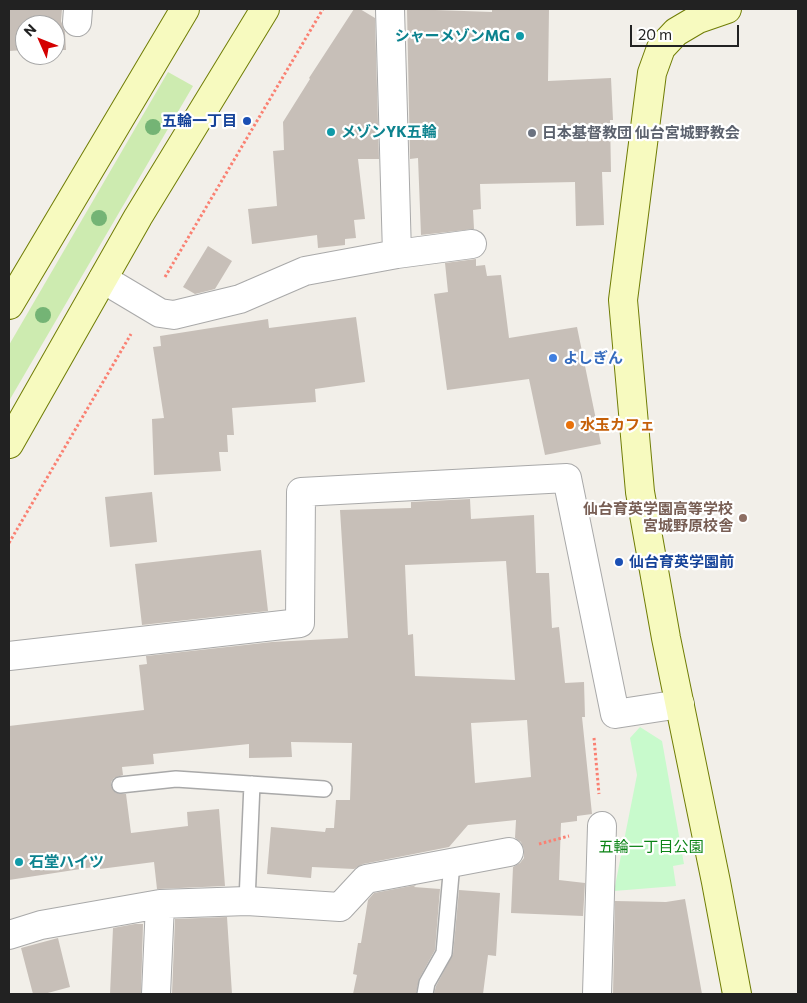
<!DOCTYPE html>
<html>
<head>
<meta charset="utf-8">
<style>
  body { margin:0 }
  #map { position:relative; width:807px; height:1003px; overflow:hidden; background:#f2efe9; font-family:Commissioner,sans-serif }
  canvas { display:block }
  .frame { position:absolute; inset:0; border:10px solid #222; pointer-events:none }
  .north { position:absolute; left:15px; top:15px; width:50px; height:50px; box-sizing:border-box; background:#fff; border:1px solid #a7a7a7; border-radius:50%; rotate:314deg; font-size:14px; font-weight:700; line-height:20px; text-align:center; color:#222 }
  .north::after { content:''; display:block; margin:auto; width:18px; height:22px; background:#d40000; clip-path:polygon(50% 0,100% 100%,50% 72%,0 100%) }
  .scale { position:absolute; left:630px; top:25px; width:109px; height:22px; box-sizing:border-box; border:2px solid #222; border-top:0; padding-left:6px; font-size:15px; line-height:18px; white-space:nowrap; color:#222; -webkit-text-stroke:4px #fff; paint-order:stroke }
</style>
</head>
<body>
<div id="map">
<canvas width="807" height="1003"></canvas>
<div class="frame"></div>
<div class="north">N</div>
<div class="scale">20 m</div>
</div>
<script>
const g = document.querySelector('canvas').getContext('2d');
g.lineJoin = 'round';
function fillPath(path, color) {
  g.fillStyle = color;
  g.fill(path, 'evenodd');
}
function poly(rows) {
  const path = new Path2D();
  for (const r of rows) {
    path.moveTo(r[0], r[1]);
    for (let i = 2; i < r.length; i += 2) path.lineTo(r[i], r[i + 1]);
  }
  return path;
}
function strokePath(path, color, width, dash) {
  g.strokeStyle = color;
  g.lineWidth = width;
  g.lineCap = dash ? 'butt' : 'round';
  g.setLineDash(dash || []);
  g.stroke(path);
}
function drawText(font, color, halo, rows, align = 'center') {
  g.font = font + ' Commissioner,"Noto Sans JP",sans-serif';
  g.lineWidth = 4.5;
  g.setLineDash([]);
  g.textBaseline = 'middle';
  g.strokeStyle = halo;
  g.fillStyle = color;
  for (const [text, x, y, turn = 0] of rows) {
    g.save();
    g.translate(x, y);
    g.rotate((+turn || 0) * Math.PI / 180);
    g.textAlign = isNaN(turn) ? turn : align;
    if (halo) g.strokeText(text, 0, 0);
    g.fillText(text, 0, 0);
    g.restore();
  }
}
fillPath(poly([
  [168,72,193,86,9,401,9,345]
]), '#cdebb0');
fillPath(poly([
  [640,727,662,741,684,864,673,866,676,886,614,891,637,775,630,738]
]), '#c8facc');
fillPath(poly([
  [9,9,62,9,61,21,65,32,66,50,55,50,55,25,25,25,25,50,9,51],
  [354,9,360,9,375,18,379,159,358,159,365,219,354,220,356,238,345,239,345,245,318,248,317,235,252,244,248,209,277,206,273,151,284,150,283,122,310,79,309,78],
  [407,9,492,12,492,9,549,9,548,81,611,78,613,120,610,120,611,172,602,172,604,225,576,226,575,182,480,184,481,209,473,210,474,229,421,235,418,158,410,159],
  [208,246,232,261,215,289,195,294,183,287],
  [476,259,476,266,485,265,487,276,501,275,509,338,577,327,601,444,545,455,529,379,447,390,434,294,448,292,445,263],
  [356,317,365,382,315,389,316,402,232,408,234,435,227,435,228,452,219,452,221,471,154,475,152,419,164,418,153,347,161,346,160,336,268,319,269,328],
  [152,492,157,542,110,547,105,497],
  [470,499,471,519,534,515,536,573,549,573,552,628,559,627,565,683,584,682,585,717,582,717,592,814,577,816,577,821,561,823,559,880,585,883,583,916,511,913,513,867,520,863,524,858,524,850,521,842,515,838,516,820,468,825,449,847,363,864,354,869,312,867,311,878,267,874,271,827,325,832,326,828,334,828,336,800,350,800,352,743,291,742,292,757,249,758,249,744,153,754,154,764,122,767,123,775,114,778,111,782,111,786,116,793,126,794,131,833,188,826,187,812,219,809,225,886,157,889,154,862,100,869,100,866,9,880,9,726,144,710,139,665,147,664,146,656,272,642,348,638,340,510,411,508,411,502],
  [506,561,515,680,415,676,413,634,408,635,405,565],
  [527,720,531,777,475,783,471,723],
  [261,550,268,611,142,625,135,564],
  [416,885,414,887,440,889,435,950,419,979,416,994,353,994,357,975,353,974,358,943,361,943,368,900,374,893],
  [459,890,500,893,496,956,488,955,483,994,434,994,436,986,453,954],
  [685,899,702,994,613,994,615,901,666,902],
  [227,917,232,994,172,994,175,919],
  [135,924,143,924,141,994,110,994,113,928],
  [58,938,70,987,44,994,33,994,21,948]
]), '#c7bfb8');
const lane = poly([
  [120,785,176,779,324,789],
  [247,901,252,784],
  [425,994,427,983,444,953,452,863]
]);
const street = poly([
  [77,22,78,9],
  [397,254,472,244],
  [103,279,160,313,174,315,240,299,305,271,397,254,390,9],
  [9,656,300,623,301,492,567,478,615,714,680,704],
  [9,935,41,925,160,904,247,901,340,907,366,879,509,852],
  [156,994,160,904],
  [597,994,602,826]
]);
const secondary = poly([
  [727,9,698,19,676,32,661,48,652,73,623,300,640,492,666,638,716,882,737,994],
  [9,305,185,9],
  [9,444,138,217,265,9]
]);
strokePath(lane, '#a9a9a9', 18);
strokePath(street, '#a9a9a9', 30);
strokePath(secondary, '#707d05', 30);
strokePath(poly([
  [165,277,323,9],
  [9,543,131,334],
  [594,738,599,794],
  [539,844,569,836]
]), '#fa8072', 3, [2.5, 2.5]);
strokePath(lane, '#fff', 15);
strokePath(street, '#fff', 28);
strokePath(secondary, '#f7fabf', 28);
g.fillStyle = '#74b475';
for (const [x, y] of [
  [153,127],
  [99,218],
  [43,315]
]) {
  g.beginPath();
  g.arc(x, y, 8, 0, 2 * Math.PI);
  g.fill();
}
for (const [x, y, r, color] of [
  [520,36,5,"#0f9aa8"],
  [247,121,5,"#1a4fb4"],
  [331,132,5,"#0f9aa8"],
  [532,133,5,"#6b7280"],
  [553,358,5,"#3f7fe0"],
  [570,425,5,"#e8710a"],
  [743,518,5,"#8d6e63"],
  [619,562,5,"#1a4fb4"],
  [19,862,5,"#0f9aa8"]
]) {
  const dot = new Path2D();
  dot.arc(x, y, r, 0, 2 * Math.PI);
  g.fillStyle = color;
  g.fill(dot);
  strokePath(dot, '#fff', 2);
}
drawText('bold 15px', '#0d838f', '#fff', [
  ["シャーメゾンMG",510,36,"right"],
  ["メゾンYK五輪",341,132],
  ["石堂ハイツ",29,862]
], 'left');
drawText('bold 15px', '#164399', '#fff', [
  ["五輪一丁目",237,121],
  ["仙台育英学園前",629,562,"left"]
], 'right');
drawText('bold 15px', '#5b616d', '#fff', [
  ["日本基督教団 仙台宮城野教会",542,133]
], 'left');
drawText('bold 15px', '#366cbe', '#fff', [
  ["よしぎん",563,358]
], 'left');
drawText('bold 15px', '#c56008', '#fff', [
  ["水玉カフェ",580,425]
], 'left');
drawText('bold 15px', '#785e54', '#fff', [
  ["仙台育英学園高等学校",733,509],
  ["宮城野原校舎",733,526]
], 'right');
drawText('15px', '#0c8416', '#fff', [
  ["五輪一丁目公園",651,847]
]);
</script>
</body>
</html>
